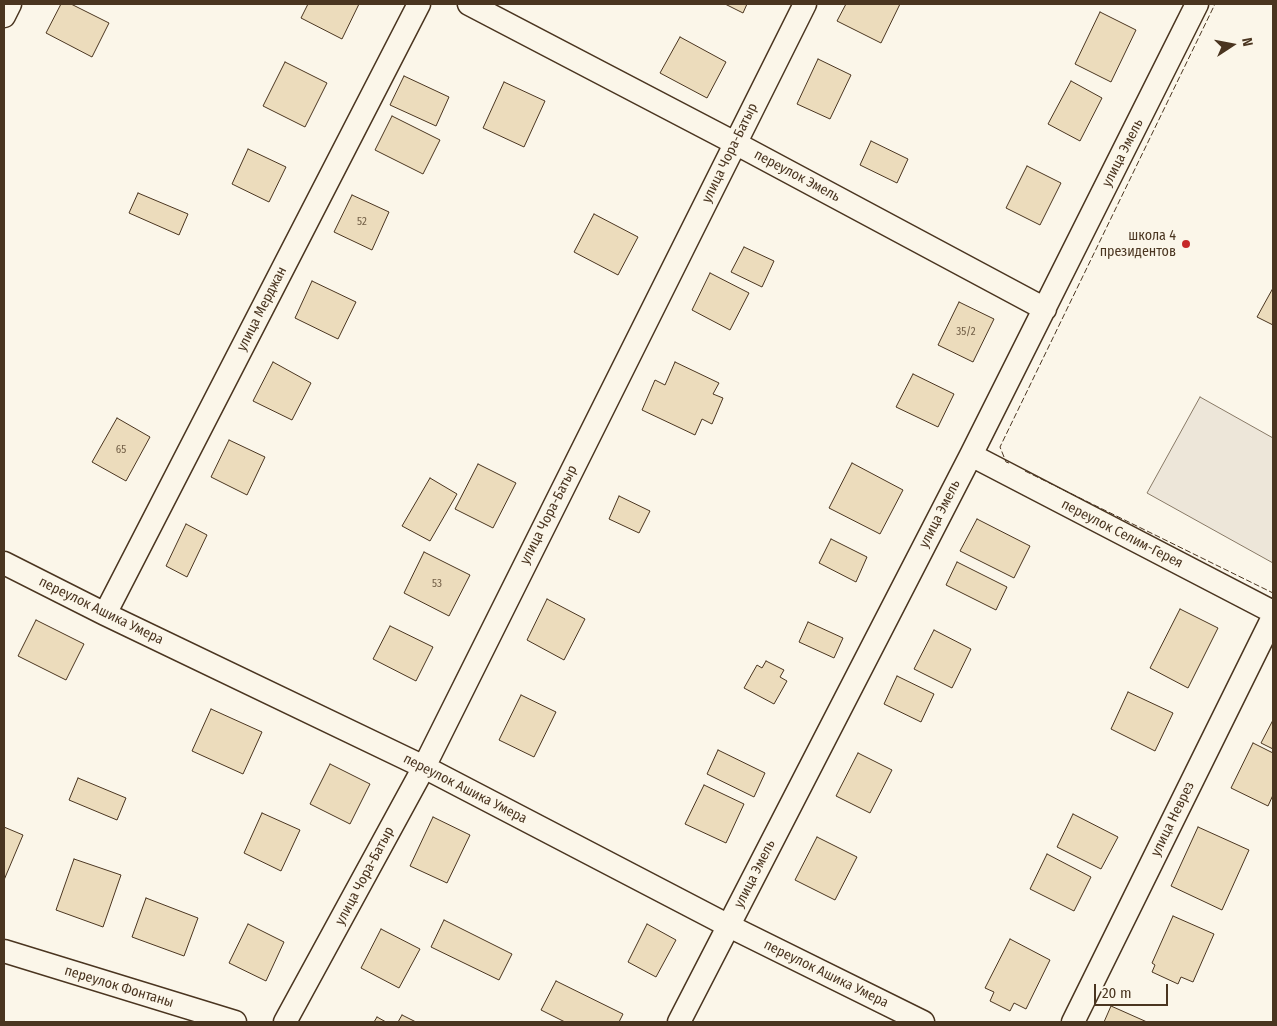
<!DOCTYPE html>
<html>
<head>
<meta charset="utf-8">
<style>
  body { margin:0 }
  #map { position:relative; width:1277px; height:1026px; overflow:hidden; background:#fbf6e9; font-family:"Fira Sans Condensed",sans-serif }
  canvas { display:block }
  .frame { position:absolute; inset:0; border:5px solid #4a3520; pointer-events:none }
  .north { position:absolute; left:1207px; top:20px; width:50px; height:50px; -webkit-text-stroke:4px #fbf6e9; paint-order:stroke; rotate:79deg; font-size:14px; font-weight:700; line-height:20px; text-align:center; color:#4a3520 }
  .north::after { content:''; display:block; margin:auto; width:18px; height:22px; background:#4a3520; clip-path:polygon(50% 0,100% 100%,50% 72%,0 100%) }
  .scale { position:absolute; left:1094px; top:984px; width:74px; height:22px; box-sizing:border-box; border:2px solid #4a3520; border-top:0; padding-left:6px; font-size:15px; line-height:18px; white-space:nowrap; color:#4a3520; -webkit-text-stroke:4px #fbf6e9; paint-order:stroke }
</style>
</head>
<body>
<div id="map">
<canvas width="1277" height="1026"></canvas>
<div class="frame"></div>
<div class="north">N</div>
<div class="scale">20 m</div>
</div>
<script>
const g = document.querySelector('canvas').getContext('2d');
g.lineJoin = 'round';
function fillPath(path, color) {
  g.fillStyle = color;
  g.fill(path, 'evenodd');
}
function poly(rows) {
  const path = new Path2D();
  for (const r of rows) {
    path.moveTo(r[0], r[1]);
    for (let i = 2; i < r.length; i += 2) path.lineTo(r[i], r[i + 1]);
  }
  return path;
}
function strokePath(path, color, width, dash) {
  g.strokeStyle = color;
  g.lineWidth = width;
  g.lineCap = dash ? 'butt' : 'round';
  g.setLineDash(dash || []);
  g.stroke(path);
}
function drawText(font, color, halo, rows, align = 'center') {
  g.font = font + ' "Fira Sans Condensed",sans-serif';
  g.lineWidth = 4;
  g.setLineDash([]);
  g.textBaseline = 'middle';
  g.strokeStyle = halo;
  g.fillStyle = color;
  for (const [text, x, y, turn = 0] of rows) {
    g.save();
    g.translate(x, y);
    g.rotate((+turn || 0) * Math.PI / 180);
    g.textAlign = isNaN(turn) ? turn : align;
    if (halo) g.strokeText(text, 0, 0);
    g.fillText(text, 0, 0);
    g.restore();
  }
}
const green = poly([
  [1200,397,1273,438,1273,563,1147,493,1200,397]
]);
fillPath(green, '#ede6d9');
strokePath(green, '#887966', 1);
const building = poly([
  [61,4,71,4,109,23,92,57,46,33,61,4],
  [308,4,359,4,342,39,301,18,308,4],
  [725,4,747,4,743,13,725,4],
  [846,4,900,4,881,43,837,21,846,4],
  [1100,12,1136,30,1111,82,1075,64,1100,12],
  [680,37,726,62,707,98,660,73,680,37],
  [818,59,851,75,830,119,797,104,818,59],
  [285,62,327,83,305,127,263,106,285,62],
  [404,76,449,97,436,126,390,105,404,76],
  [1071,81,1102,98,1080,141,1048,124,1071,81],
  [504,82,545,101,524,147,483,128,504,82],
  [392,116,440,140,423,174,375,150,392,116],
  [871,141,908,159,897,183,860,165,871,141],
  [248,149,286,167,269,202,232,184,248,149],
  [1027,166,1061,183,1040,225,1006,208,1027,166],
  [138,193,188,214,179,235,129,213,138,193],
  [352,195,389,212,372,250,334,232,352,195],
  [594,214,638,237,618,275,574,252,594,214],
  [744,247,774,261,762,287,731,272,744,247],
  [710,273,749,293,730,330,692,310,710,273],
  [312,281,356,302,338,339,295,318,312,281],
  [1273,288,1273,325,1257,317,1273,288],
  [959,302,994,319,973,362,938,345,959,302],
  [273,362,311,383,292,420,253,401,273,362],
  [675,362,719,383,713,394,723,398,712,424,702,419,695,435,642,410,655,380,665,385,675,362],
  [913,374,954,394,938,427,896,407,913,374],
  [117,418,150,437,126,481,92,462,117,418],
  [229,440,265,457,247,495,211,477,229,440],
  [852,463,903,490,880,534,829,508,852,463],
  [478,464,516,483,493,528,455,509,478,464],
  [430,478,457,494,430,541,402,526,430,478],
  [619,496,650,511,639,533,609,519,619,496],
  [977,519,1030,546,1014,578,960,551,977,519],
  [186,524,207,535,187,577,166,566,186,524],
  [831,539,867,557,856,582,819,563,831,539],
  [424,552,470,575,449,616,404,593,424,552],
  [957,562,1007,587,996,610,946,585,957,562],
  [547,599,585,619,564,660,527,640,547,599],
  [1180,609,1218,628,1188,688,1150,668,1180,609],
  [36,620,84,644,66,680,18,656,36,620],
  [808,622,843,638,834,658,799,642,808,622],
  [390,626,433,647,416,681,373,659,390,626],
  [934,630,971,649,952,688,914,669,934,630],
  [766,661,784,670,780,677,787,681,774,704,744,688,757,665,762,668,766,661],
  [897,676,934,694,921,722,884,704,897,676],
  [1128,692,1173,713,1155,751,1111,729,1128,692],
  [521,695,556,712,534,757,499,740,521,695],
  [211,709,262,732,243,774,192,751,211,709],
  [1273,720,1273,749,1261,743,1273,720],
  [1253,743,1273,753,1273,795,1268,806,1231,788,1253,743],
  [718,750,765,773,754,797,707,774,718,750],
  [858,753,892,770,870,813,836,796,858,753],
  [330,764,370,784,350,824,310,804,330,764],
  [78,778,126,798,117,820,69,800,78,778],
  [704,785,744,804,726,843,685,824,704,785],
  [262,813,300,830,281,871,244,853,262,813],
  [1073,814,1118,837,1101,869,1057,847,1073,814],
  [433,817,470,835,447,883,410,866,433,817],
  [4,827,23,835,4,880,4,827],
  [1198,827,1249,850,1222,910,1171,886,1198,827],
  [817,837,857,857,835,900,795,880,817,837],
  [1047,854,1091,877,1074,911,1030,889,1047,854],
  [74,859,121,875,103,927,56,910,74,859],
  [146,898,198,918,184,956,132,937,146,898],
  [1173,916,1214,934,1193,982,1181,977,1178,984,1152,972,1155,965,1152,963,1173,916],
  [444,920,512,954,499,980,431,947,444,920],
  [248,924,284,942,266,981,229,963,248,924],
  [647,924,676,940,656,977,628,962,647,924],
  [381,929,420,949,399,988,361,968,381,929],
  [1010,939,1050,960,1026,1009,1014,1003,1010,1011,990,1001,994,992,985,988,1010,939],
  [556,981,623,1014,619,1022,565,1022,541,1010,556,981],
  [1111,1006,1147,1022,1104,1022,1111,1006],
  [402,1015,416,1022,398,1022,402,1015],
  [377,1017,386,1022,374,1022,377,1017]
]);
fillPath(building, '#ecdcbc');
strokePath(building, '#4a3520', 1);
const street = poly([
  [469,4,735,143,1045,309],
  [4,16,10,4],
  [971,455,1273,612],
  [4,563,105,614,424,767,729,926,923,1022],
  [105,614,419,4],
  [4,951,235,1022],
  [285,1022,424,767,805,4],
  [679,1022,971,455,1197,4],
  [1073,1022,1273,617]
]);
strokePath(street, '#4a3520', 25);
strokePath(street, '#fbf6e9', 22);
strokePath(poly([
  [1009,463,1006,462,1000,447,1215,4],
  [1025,471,1273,593]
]), '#4a3520', 1, [6, 2.5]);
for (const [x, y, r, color] of [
  [1186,244,5,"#c62828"]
]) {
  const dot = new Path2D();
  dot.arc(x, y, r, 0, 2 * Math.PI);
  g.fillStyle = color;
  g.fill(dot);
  strokePath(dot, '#fbf6e9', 2);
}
drawText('11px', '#725f47', null, [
  ["52",362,222],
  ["35/2",966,332],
  ["65",121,450],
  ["53",437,584]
]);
drawText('14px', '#4a3520', '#fbf6e9', [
  ["улица Чора-Батыр",730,153,-64],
  ["улица Эмель",1123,153,-63],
  ["переулок Эмель",797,176,28],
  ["улица Мерджан",262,309,-63],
  ["улица Эмель",940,514,-63],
  ["улица Чора-Батыр",549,515,-63],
  ["переулок Селим-Герея",1122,534,27],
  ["переулок Ашика Умера",101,611,26],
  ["переулок Ашика Умера",465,789,27],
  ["улица Неврез",1173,819,-64],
  ["улица Эмель",755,874,-63],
  ["улица Чора-Батыр",365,876,-62],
  ["переулок Ашика Умера",826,974,26],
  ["переулок Фонтаны",119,987,17]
]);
drawText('14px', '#4a3520', '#fbf6e9', [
  ["школа 4",1176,236],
  ["президентов",1176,252]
], 'right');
</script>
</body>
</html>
